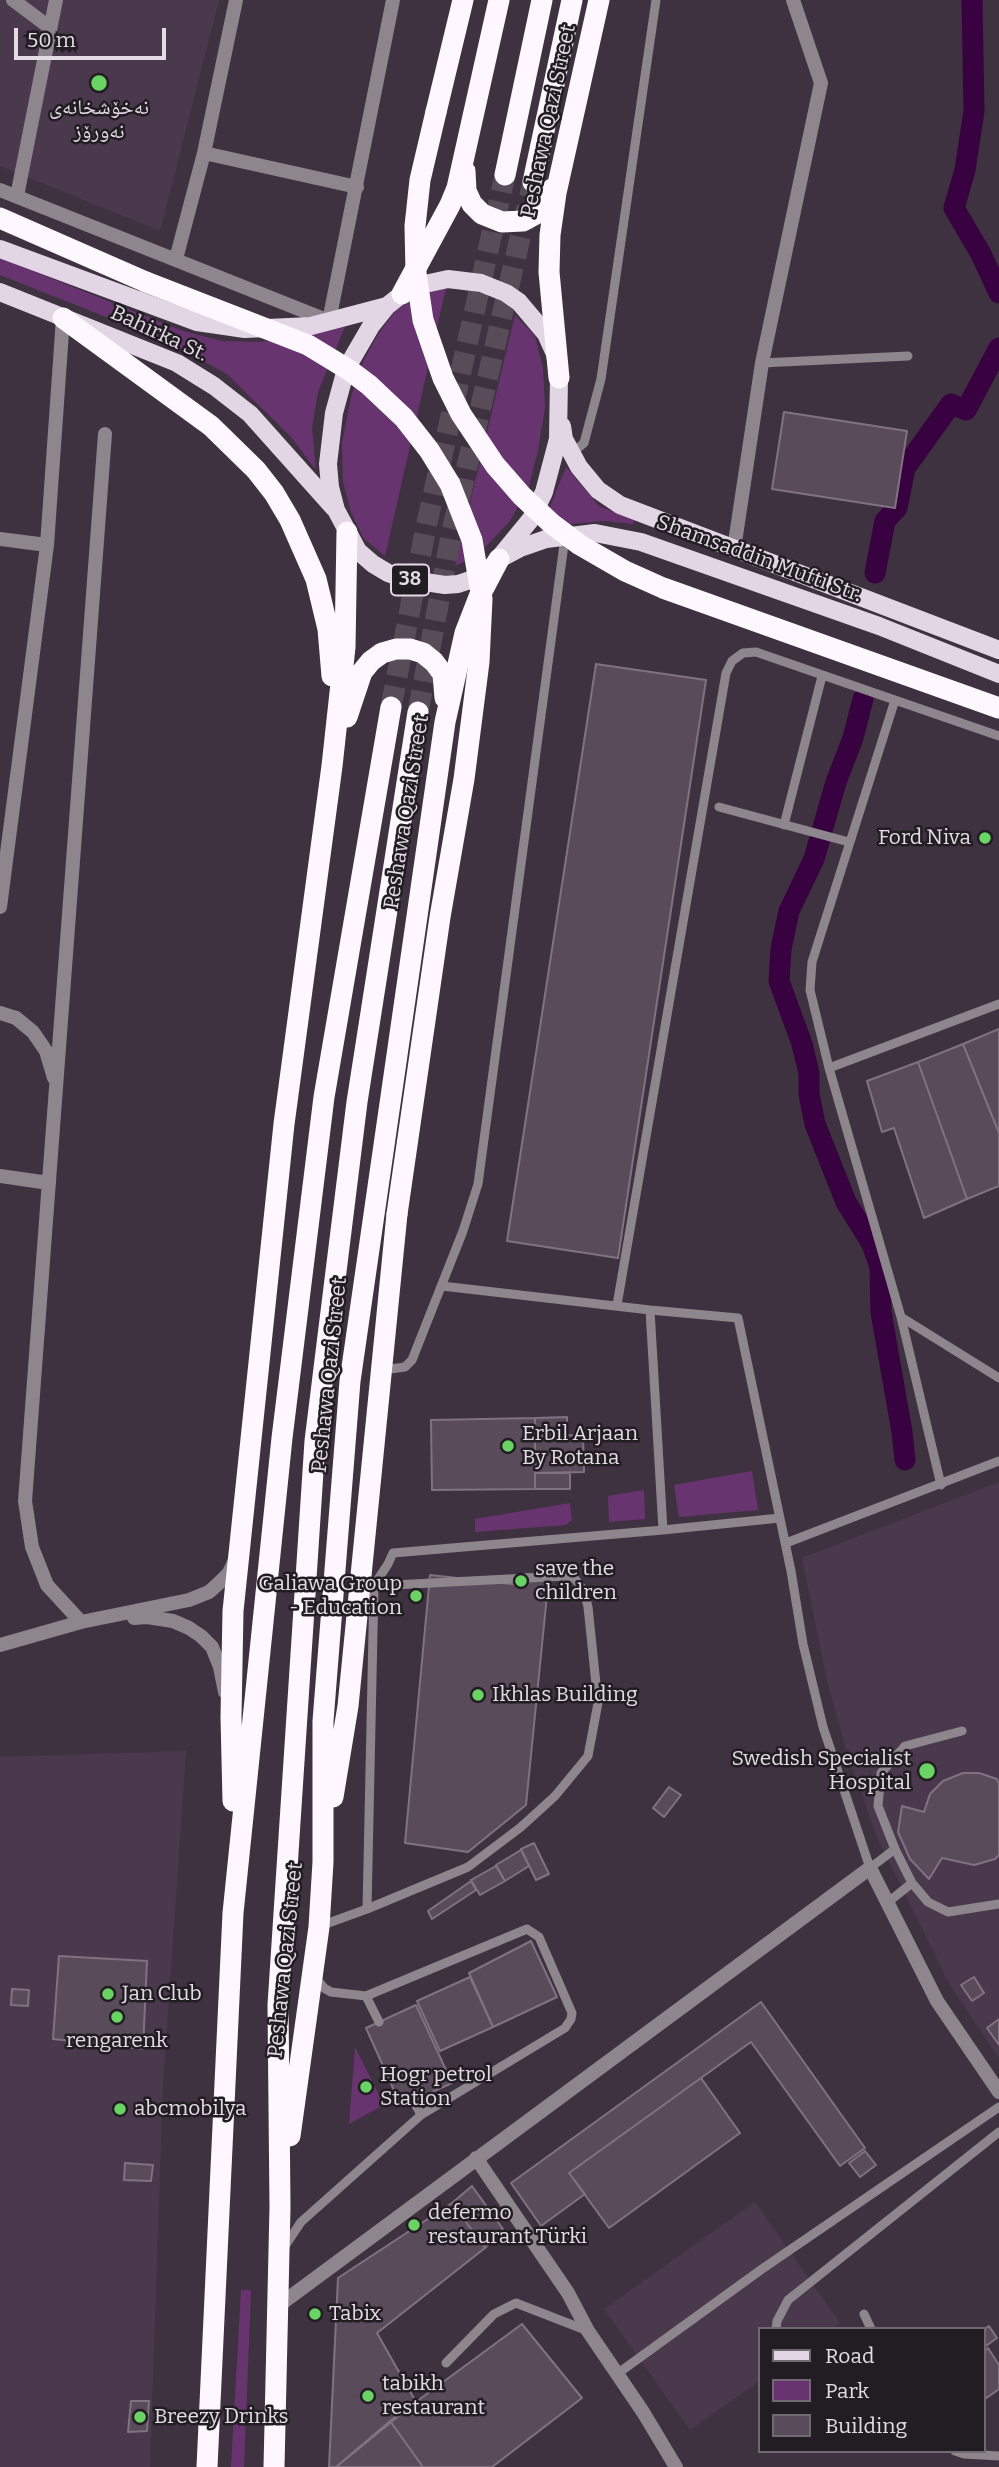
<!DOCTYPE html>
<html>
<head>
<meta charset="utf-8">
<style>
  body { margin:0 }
  #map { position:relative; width:999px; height:2467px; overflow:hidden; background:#3f3240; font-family:Bitter,serif }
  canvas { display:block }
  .legend { position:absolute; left:758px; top:2327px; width:228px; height:126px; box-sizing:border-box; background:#221c23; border:2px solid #706971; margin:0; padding:9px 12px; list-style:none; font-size:21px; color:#e4dce5 }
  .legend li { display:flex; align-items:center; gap:14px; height:35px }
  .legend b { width:35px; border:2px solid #706971 }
  .scale { position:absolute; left:14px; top:28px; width:152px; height:32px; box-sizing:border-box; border:4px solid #e4dce5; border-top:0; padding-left:9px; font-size:21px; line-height:24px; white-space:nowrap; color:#e4dce5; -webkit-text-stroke:5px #221c23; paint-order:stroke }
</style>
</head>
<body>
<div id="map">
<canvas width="999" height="2467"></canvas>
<ul class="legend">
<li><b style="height:9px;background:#e2d5e4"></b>Road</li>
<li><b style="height:19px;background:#68346f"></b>Park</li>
<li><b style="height:19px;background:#594b5a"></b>Building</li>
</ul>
<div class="scale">50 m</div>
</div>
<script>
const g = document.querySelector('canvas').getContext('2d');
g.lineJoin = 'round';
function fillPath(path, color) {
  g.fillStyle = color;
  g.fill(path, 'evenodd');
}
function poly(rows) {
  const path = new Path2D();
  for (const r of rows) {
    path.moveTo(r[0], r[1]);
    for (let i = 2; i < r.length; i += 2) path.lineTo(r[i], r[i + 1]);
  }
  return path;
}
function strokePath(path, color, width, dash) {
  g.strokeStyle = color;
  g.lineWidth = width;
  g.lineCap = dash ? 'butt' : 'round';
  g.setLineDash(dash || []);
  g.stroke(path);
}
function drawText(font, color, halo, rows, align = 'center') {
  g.font = font + ' Bitter,"Noto Naskh Arabic",serif';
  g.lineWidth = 5;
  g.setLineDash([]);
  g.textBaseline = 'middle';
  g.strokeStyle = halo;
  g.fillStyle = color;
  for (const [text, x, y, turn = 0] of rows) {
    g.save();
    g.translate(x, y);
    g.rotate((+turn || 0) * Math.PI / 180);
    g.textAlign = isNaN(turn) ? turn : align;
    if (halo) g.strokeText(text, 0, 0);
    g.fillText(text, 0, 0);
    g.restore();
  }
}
fillPath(poly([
  [0,0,219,0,160,231,0,166],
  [999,1482,999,2058,949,1983,877,1837,846,1749,827,1680,802,1558],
  [186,1751,163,2085,150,2467,0,2467,0,1757],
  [755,2202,840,2323,833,2329,759,2329,759,2381,690,2430,604,2309]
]), '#4a394c');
fillPath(poly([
  [0,258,183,331,222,341,260,342,311,334,346,324,318,392,312,428,316,470,291,437,227,374,167,341,0,275],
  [446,288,385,556,364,539,351,512,343,482,342,443,351,397,364,360,377,336,395,311,409,297],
  [515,315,535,336,543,368,545,408,538,450,529,487,510,521,477,556,455,566],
  [566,467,599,506,634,520,633,524,605,521,570,524,539,534],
  [752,1471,758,1510,679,1517,674,1485],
  [644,1490,645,1519,609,1522,608,1496],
  [570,1503,572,1520,566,1525,475,1532,475,1519],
  [355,2047,384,2105,349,2124],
  [241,2290,251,2290,244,2467,231,2467]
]), '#68346f');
strokePath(poly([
  [972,0,974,111,965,170,954,208,981,254,999,293],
  [875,573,885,521,897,508,905,468,951,404,966,410,999,348],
  [863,699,853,738,836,782,814,859,789,911,781,949,779,981,802,1044,809,1073,809,1094,815,1124,846,1202,872,1244,880,1267,881,1312,902,1432,905,1460]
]), '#38013f', 21);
const building = poly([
  [784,412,907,431,895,508,772,489,784,412],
  [596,664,706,680,618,1258,507,1241,596,664],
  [999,1029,999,1133,963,1044,999,1029],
  [963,1044,999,1133,999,1186,967,1199,918,1062,963,1044],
  [918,1062,967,1199,924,1218,894,1128,882,1132,867,1081,918,1062],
  [567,1417,567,1436,535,1436,535,1418,567,1417],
  [535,1418,535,1489,432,1490,431,1420,535,1418],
  [583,1435,584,1472,535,1473,535,1436,583,1435],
  [535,1473,570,1473,570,1489,535,1489,535,1473],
  [522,1574,549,1575,526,1805,468,1852,405,1843,430,1575,521,1585,522,1574],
  [963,1773,979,1773,997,1779,999,1784,999,1855,995,1859,974,1865,942,1858,929,1879,910,1859,898,1832,902,1806,924,1812,930,1794,943,1781,963,1773],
  [669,1787,681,1795,664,1817,653,1808,669,1787],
  [534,1843,549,1874,536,1880,521,1849,534,1843],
  [521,1850,529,1866,505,1881,496,1865,521,1850],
  [496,1866,505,1881,480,1895,471,1880,496,1866],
  [471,1881,476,1890,432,1919,428,1911,471,1881],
  [531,1941,557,1997,493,2027,469,1973,531,1941],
  [59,1956,147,1961,143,2049,53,2039,59,1956],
  [470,1977,493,2027,440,2051,417,2001,470,1977],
  [974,1977,984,1993,972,2001,961,1985,974,1977],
  [12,1989,29,1990,28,2006,11,2005,12,1989],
  [761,2002,865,2148,840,2166,751,2042,569,2173,585,2194,541,2226,511,2183,761,2002],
  [416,2005,452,2083,401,2106,366,2028,416,2005],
  [999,2019,999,2045,987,2028,999,2019],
  [701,2078,740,2133,609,2228,569,2173,701,2078],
  [865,2151,876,2165,860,2177,849,2163,865,2151],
  [125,2163,153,2165,151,2181,124,2180,125,2163],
  [472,2186,503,2229,485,2248,452,2203,472,2186],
  [452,2203,485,2248,377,2333,416,2402,336,2467,329,2467,338,2278,452,2203],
  [522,2324,582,2398,492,2467,423,2467,390,2421,522,2324],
  [989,2326,997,2338,983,2348,983,2330,989,2326],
  [988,2348,999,2365,999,2389,985,2399,983,2352,988,2348],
  [131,2401,149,2401,147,2431,128,2432,131,2401],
  [390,2421,423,2467,336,2467,390,2421]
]);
fillPath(building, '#594b5a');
strokePath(building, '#807281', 2);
strokePath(poly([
  [391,707,426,527,505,175],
  [418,712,452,531,533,182]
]), '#584c59', 21, [21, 10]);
strokePath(poly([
  [762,363,908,356],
  [572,453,584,443,601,379,656,0],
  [895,700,812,962,810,990,829,1068,901,1317,941,1485],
  [719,807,849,842],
  [784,825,822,676],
  [829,1068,999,1004],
  [442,1286,650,1310,663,1530],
  [617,1305,726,673,732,661,743,653,756,652,999,736],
  [650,1310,738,1318,791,1571,803,1644,823,1727,870,1868,895,1849],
  [901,1317,999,1378],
  [383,1370,405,1367,412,1360,463,1231,478,1184,565,537],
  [786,1543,999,1461],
  [371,1590,388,1564,393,1553,663,1530,780,1518],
  [962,1731,905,1746,881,1773,878,1806,895,1849,912,1883,928,1902,948,1912,999,1904],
  [887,1903,912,1883],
  [320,1926,367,1909,468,1867,521,1827,555,1796,588,1756,598,1703,588,1607,584,1591,575,1579,566,1576,374,1586,367,1909],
  [366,1996,379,2022],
  [413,2100,421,2115],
  [285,2246,301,2222,421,2115,565,2028,571,2019,572,2013,539,1937,527,1929,366,1996,331,1992,324,1988,314,1976],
  [864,2314,871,2329],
  [776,2329,777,2321,788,2300,999,2132],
  [446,2363,494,2314,516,2303,588,2331],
  [617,2374,762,2269,999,2107],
  [955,2451,964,2454,999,2456]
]), '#8d868d', 9);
strokePath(poly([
  [13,0,49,27],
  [204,153,357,187],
  [0,190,329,321,393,0],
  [17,196,56,0],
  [176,259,204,153,236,0],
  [0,539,47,545],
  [734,549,762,363,821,83,793,0],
  [0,907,47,545,63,318],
  [0,1013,16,1018,33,1032,46,1051,54,1078],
  [0,1176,49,1183],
  [134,1618,147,1617,173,1621,189,1628,201,1636,212,1647,220,1667,225,1692],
  [81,1622,47,1585,32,1547,25,1501,105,434],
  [0,1645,81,1622,189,1600,209,1592,219,1583,229,1573,235,1560],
  [476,2158,568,2293,588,2331,643,2412,676,2467],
  [278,2306,870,1868,937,2001,999,2092]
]), '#8d868d', 14);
strokePath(poly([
  [0,249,197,322,245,329,311,326,387,306],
  [448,279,481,283,506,293,519,302,546,334,555,354,559,378,558,439,544,492,531,519,485,575,458,584,445,585,405,579,388,573,373,564,358,551,336,510,330,487,328,464,334,413,346,369,371,326,387,306,402,294,425,284,448,279],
  [0,292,177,363,214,386,250,414,334,508],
  [562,426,564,439,579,467,598,490,620,505,999,650],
  [505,556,520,548,546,539,595,533,641,542,879,626,999,674]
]), '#e2d5e4', 18);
strokePath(poly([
  [436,112,463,0],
  [465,171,466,191,472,204,482,214,502,222,523,221,536,214,546,204,552,189],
  [505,175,542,0],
  [533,182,572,0],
  [0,218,146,282],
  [402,294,450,205,457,188,499,0],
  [63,318,211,426,256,470,274,493,290,520,316,579,328,629,332,676],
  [559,378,549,272,550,235,556,193,599,0],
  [347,717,362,672,371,661,382,653,396,649,410,649,423,653,434,662,443,674,445,698],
  [333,1797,348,1706,397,1214],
  [233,1801,231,1717,233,1611,284,1124,332,766,345,647,347,532],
  [290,2136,319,1927,323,1862,323,1721,350,1381,445,722,465,633,479,597,499,559],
  [207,2467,233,1913,282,1438,324,1097,391,707],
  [274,2467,280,2207,278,2005,315,1441,357,1102,418,712]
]), '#fef7ff', 21);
strokePath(poly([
  [436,112,420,180,415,226,416,273,423,320,443,378,461,414,495,465,522,496,552,524,580,545,625,571,663,588,999,708],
  [146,282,308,345,349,370,369,385,404,418,429,450,450,484,472,540,482,599,479,662,464,779,440,917,397,1214]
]), '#fef7ff', 21);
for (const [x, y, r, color] of [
  [99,83,9,"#69d464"],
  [985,838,7,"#69d464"],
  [508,1446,7,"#69d464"],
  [521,1581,7,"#69d464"],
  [416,1596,7,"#69d464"],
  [478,1695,7,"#69d464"],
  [927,1771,9,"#69d464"],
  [108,1994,7,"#69d464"],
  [117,2017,7,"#69d464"],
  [366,2087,7,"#69d464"],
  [120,2109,7,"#69d464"],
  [414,2225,7,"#69d464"],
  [315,2314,7,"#69d464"],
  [368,2396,7,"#69d464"],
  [140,2417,7,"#69d464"]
]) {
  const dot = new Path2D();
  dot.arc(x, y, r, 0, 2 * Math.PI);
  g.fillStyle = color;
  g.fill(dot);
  strokePath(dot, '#221c23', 2.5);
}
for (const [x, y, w] of [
  [410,580,38]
]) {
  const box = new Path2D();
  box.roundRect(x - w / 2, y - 15.5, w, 31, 5);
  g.fillStyle = '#221c23';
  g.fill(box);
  strokePath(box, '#e4dce5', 2);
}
drawText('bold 19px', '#e4dce5', null, [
  ["38",410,580]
]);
drawText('21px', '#e4dce5', '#221c23', [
  ["نەخۆشخانەی",99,108,"center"],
  ["نەورۆز",99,132,"center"],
  ["Ford Niva",971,838,"right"],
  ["Erbil Arjaan",522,1434],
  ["By Rotana",522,1458],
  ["save the",535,1569],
  ["children",535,1593],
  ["Galiawa Group",402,1584,"right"],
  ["- Education",402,1608,"right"],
  ["Ikhlas Building",492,1695],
  ["Swedish Specialist",911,1759,"right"],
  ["Hospital",911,1783,"right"],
  ["Jan Club",122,1994],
  ["rengarenk",117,2041,"center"],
  ["Hogr petrol",380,2075],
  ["Station",380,2099],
  ["abcmobilya",134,2109],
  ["defermo",428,2213],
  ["restaurant Türki",428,2237],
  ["Tabix",329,2314],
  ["tabikh",382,2384],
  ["restaurant",382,2408],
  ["Breezy Drinks",154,2417]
], 'left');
drawText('21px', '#e4dce5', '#221c23', [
  ["Peshawa Qazi Street",549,121,-78],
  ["Bahirka St.",159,334,25],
  ["Shamsaddin Mufti Str.",759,559,20],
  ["Peshawa Qazi Street",407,812,-81],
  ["Peshawa Qazi Street",330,1375,-84],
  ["Peshawa Qazi Street",286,1960,-84]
]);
</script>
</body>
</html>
